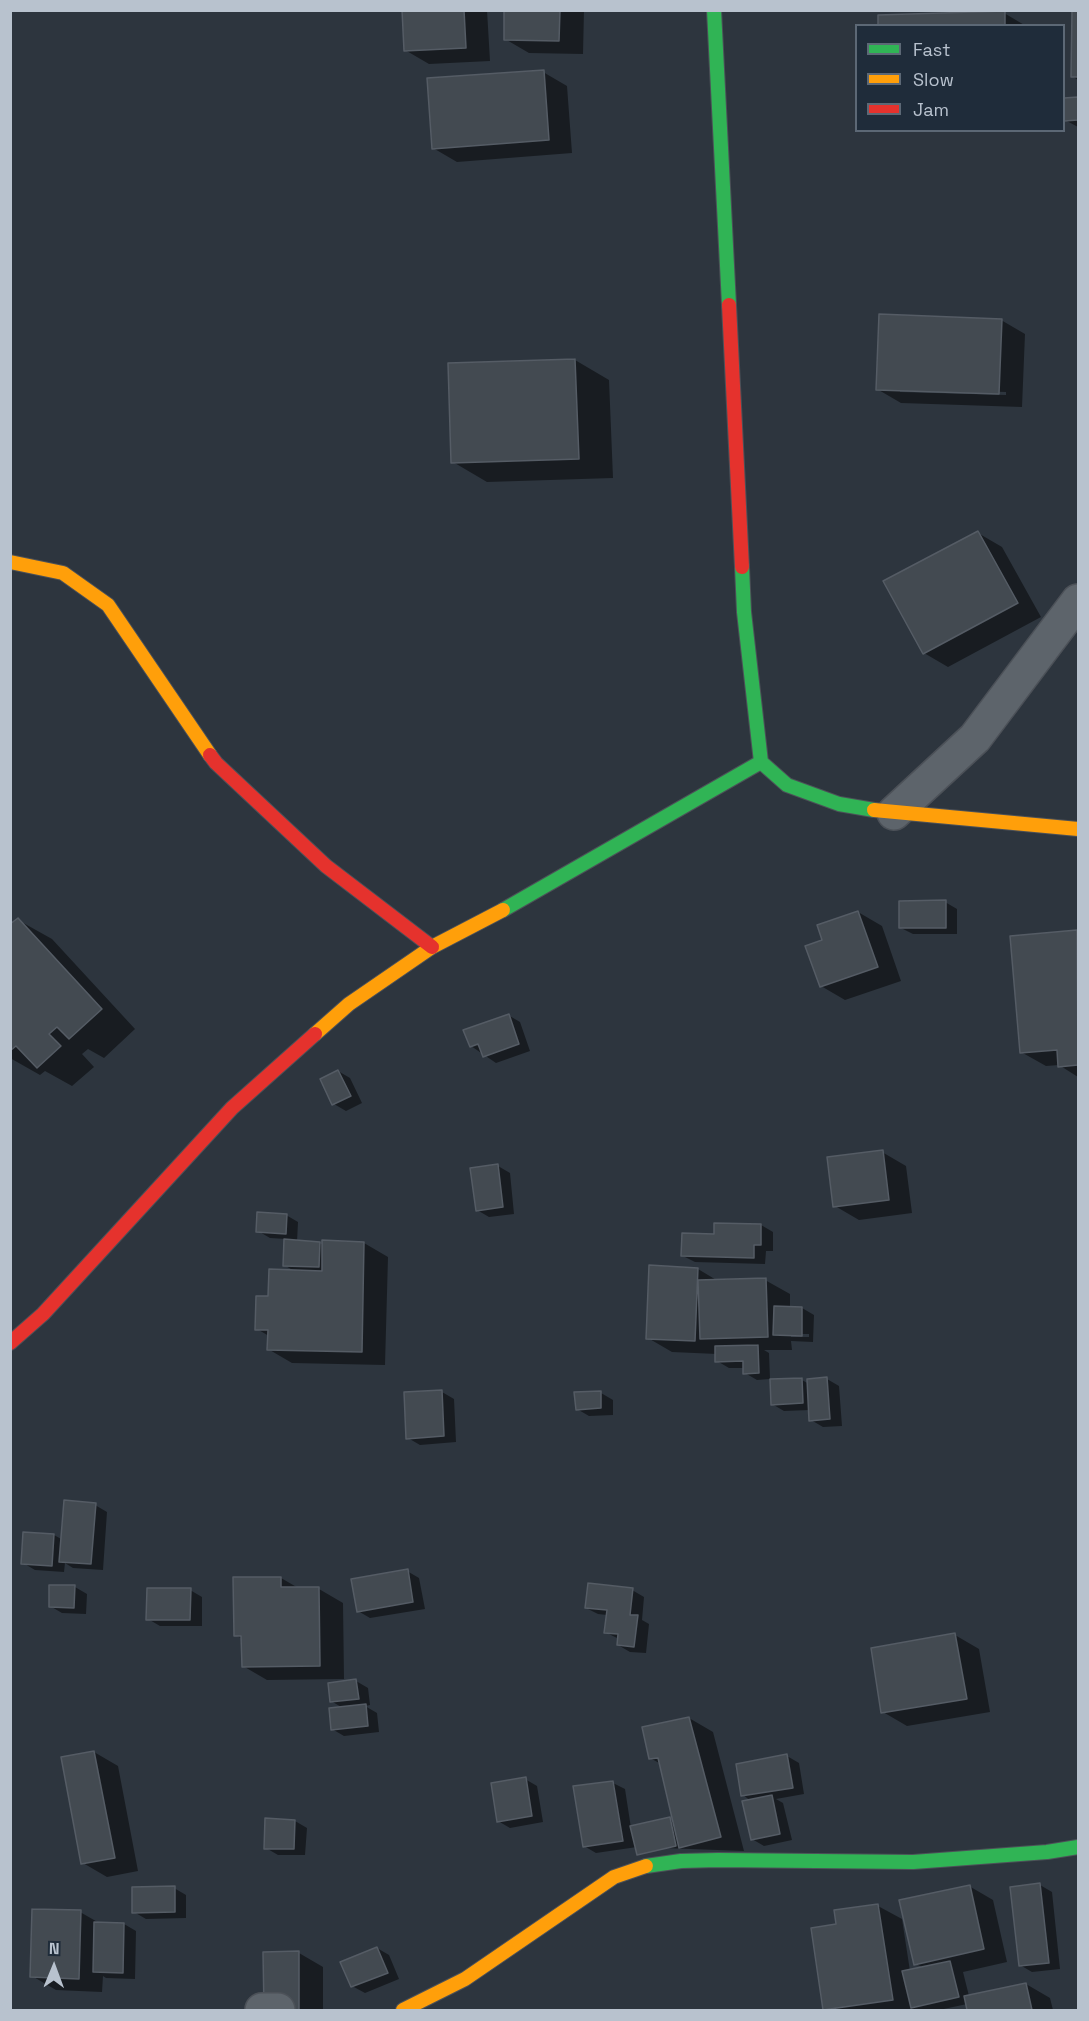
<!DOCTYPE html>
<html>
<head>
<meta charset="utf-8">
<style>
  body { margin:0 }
  #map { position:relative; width:1089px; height:2021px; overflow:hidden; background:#2d353e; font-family:"Space Grotesk",sans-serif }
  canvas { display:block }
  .frame { position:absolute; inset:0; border:12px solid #b8c2ce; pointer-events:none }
  .legend { position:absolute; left:855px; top:24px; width:210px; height:108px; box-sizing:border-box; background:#1f2c3a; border:2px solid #5c6875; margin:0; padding:8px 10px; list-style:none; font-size:18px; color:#b8c2ce }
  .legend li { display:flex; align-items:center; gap:12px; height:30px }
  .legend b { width:30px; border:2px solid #5c6875 }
  .north { position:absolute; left:24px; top:1937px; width:60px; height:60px; -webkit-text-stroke:4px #1f2c3a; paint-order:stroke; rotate:1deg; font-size:16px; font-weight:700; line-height:24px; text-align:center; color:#b8c2ce }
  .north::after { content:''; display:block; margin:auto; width:21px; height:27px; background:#b8c2ce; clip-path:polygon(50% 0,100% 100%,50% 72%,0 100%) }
</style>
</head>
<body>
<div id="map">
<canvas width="1089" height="2021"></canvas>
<div class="frame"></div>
<ul class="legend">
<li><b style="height:8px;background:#30b455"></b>Fast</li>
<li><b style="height:8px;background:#ff9f0a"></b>Slow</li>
<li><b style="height:8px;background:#e5322d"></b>Jam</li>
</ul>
<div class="north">N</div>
</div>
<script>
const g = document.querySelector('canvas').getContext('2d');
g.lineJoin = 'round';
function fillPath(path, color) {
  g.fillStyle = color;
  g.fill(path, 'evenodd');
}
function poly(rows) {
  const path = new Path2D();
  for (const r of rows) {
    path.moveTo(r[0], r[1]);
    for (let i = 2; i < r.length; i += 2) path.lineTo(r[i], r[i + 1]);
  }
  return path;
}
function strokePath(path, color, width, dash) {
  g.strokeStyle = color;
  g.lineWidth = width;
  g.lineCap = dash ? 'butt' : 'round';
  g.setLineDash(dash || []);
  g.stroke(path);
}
fillPath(poly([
  [403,10,487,10,490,61,429,64,405,50],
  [506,10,584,10,583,54,529,53,505,39],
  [1073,10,1078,10,1078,80,1072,76],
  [1004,13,1026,26,879,26],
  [543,72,567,86,572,153,457,162,433,148],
  [1064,99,1078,99,1078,127,1065,120],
  [1001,320,1025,334,1022,407,901,403,877,389],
  [900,389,1006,392,1006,395,900,392],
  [575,360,609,380,613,478,487,482,453,462],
  [978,533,1002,547,1041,617,948,667,924,653],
  [945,902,957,909,957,934,913,934,901,928],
  [858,912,882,926,901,981,845,1000,821,986],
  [18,920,52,939,135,1029,104,1058,88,1049,82,1054,94,1067,72,1086,45,1071,40,1075,10,1058,10,927],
  [1077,932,1078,932,1078,1077,1059,1065,1046,1066,1021,1052,1012,937],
  [508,1015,520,1022,530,1051,496,1063,471,1046],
  [338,1071,350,1078,362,1103,346,1111,334,1104,322,1079],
  [882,1152,906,1166,912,1213,859,1220,835,1206],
  [498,1166,510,1173,514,1214,489,1217,477,1210],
  [286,1215,298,1222,297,1242,319,1243,324,1245,364,1243,388,1257,385,1365,292,1363,268,1349,269,1336,257,1329,270,1297,296,1272,284,1265,286,1239,270,1238,258,1231],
  [761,1225,773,1232,773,1251,766,1251,765,1264,695,1262,683,1256,715,1235],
  [698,1269,718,1281,765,1280,790,1294,790,1308,802,1308,814,1315,813,1342,791,1341,792,1350,764,1350,769,1353,770,1379,757,1380,745,1373,744,1368,729,1368,717,1361,717,1354,672,1352,648,1338],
  [791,1334,809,1334,809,1337,791,1337],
  [827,1379,839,1386,842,1426,823,1427,811,1420,810,1410,784,1411,772,1404,802,1380,809,1384],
  [442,1392,454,1399,456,1442,420,1445,408,1438],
  [601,1393,613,1400,613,1415,589,1416,577,1409],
  [95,1505,107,1512,103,1570,73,1568,65,1563,64,1572,35,1570,23,1563,24,1533,54,1535,63,1540],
  [407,1571,419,1578,425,1609,370,1618,358,1611],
  [281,1578,300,1589,319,1589,343,1603,344,1679,267,1680,243,1666,243,1639,235,1635],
  [50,1586,75,1587,87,1594,86,1614,62,1613,50,1606],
  [190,1590,202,1597,202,1626,160,1626,148,1619],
  [632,1590,644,1597,642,1620,649,1624,646,1653,630,1652,618,1645,619,1639,605,1632,607,1615,598,1614,586,1608],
  [955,1635,979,1649,990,1712,907,1726,883,1712],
  [356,1681,368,1688,370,1705,365,1706,377,1713,379,1732,344,1736,332,1729,343,1708,331,1701],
  [689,1718,713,1732,744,1851,637,1847,596,1853,584,1846,613,1783,625,1789,631,1828,670,1819,674,1821,661,1764,650,1758],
  [94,1752,118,1766,138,1871,107,1877,83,1863],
  [787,1756,799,1763,804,1794,776,1799,783,1803,792,1840,764,1846,752,1839,751,1801,743,1795],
  [525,1779,537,1786,543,1822,510,1828,498,1821],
  [295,1821,307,1828,305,1855,278,1855,266,1848],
  [1040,1885,1052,1892,1060,1969,1032,1972,1020,1965],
  [969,1886,993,1900,1007,1962,963,1972,969,1996,1026,1984,1050,1998,1053,2010,968,2010,967,2004,939,2010,825,2010,837,1926,878,1906,902,1919,910,1971,924,1968,916,1964],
  [174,1888,186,1895,186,1918,146,1919,134,1912],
  [80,1912,101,1924,124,1924,136,1931,135,1979,106,1978,103,1976,102,1992,56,1990,32,1976],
  [377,1948,389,1955,399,1979,365,1993,352,1986],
  [299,1953,323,1967,323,2010,265,2010]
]), '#0007');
const building = poly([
  [402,10,464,10,466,48,404,51,402,10],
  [504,10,560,10,559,41,504,40,504,10],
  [1072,10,1078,10,1078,77,1071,77,1072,10],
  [1005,11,1005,26,878,26,878,15,1005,11],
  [544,70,549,140,432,149,427,78,544,70],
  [1078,97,1078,120,1064,121,1064,98,1078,97],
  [879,314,1002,319,999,394,876,390,879,314],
  [575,359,579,459,451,463,448,363,575,359],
  [978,531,1018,603,923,654,883,581,978,531],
  [946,900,946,928,899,928,899,901,946,900],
  [858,911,878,967,820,987,805,946,822,940,817,925,858,911],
  [18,918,102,1009,69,1039,57,1027,49,1034,61,1046,37,1068,16,1046,10,1051,10,924,18,918],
  [1077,930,1078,1065,1058,1067,1057,1050,1020,1053,1010,936,1077,930],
  [509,1014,519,1044,483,1057,478,1044,470,1047,463,1030,509,1014],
  [338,1070,351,1096,332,1105,320,1079,338,1070],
  [883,1150,889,1200,833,1207,827,1157,883,1150],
  [498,1164,503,1207,476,1211,470,1168,498,1164],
  [257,1212,287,1214,286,1234,256,1232,257,1212],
  [714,1223,761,1224,761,1245,754,1245,754,1258,681,1256,682,1233,714,1234,714,1223],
  [284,1239,320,1242,319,1267,283,1266,284,1239],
  [322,1240,364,1242,362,1352,267,1350,268,1330,255,1330,256,1296,268,1296,269,1269,322,1271,322,1240],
  [649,1265,698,1268,695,1341,646,1339,649,1265],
  [766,1278,768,1337,700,1339,698,1280,766,1278],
  [774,1306,802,1307,802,1336,773,1335,774,1306],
  [758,1345,759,1373,743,1374,743,1361,715,1362,715,1346,758,1345],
  [827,1377,830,1419,809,1421,807,1379,827,1377],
  [802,1378,803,1403,771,1405,770,1379,802,1378],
  [442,1390,444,1436,406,1439,404,1392,442,1390],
  [601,1391,601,1408,576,1410,574,1392,601,1391],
  [64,1500,96,1503,91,1564,59,1562,64,1500],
  [23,1532,54,1534,52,1566,21,1564,23,1532],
  [408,1569,413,1602,357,1612,351,1579,408,1569],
  [233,1577,281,1577,281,1587,319,1587,320,1666,242,1667,241,1636,234,1636,233,1577],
  [588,1583,633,1588,630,1615,638,1615,634,1647,617,1645,618,1634,604,1633,607,1610,585,1608,588,1583],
  [49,1585,75,1585,74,1608,49,1607,49,1585],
  [147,1588,191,1588,190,1620,146,1620,147,1588],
  [955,1633,967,1699,881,1713,871,1648,955,1633],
  [356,1679,359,1699,330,1702,328,1683,356,1679],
  [366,1704,368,1726,331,1730,329,1708,366,1704],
  [689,1717,721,1837,679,1848,658,1758,649,1759,642,1727,689,1717],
  [94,1751,115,1858,81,1864,61,1757,94,1751],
  [787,1754,793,1788,741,1796,736,1764,787,1754],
  [526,1777,532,1816,497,1822,491,1783,526,1777],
  [613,1781,623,1841,583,1847,573,1786,613,1781],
  [772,1795,780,1834,751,1840,742,1801,772,1795],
  [670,1817,676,1846,637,1855,630,1826,670,1817],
  [265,1818,295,1820,294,1849,264,1849,265,1818],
  [1040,1883,1049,1963,1019,1966,1010,1887,1040,1883],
  [970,1885,984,1949,914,1965,899,1900,970,1885],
  [175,1886,175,1912,132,1913,132,1887,175,1886],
  [878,1904,893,2000,823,2010,811,1928,836,1924,834,1910,878,1904],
  [32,1909,81,1910,79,1979,30,1977,32,1909],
  [94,1922,124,1923,123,1973,93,1972,94,1922],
  [377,1947,388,1973,351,1987,340,1962,377,1947],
  [299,1951,299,2010,264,2010,263,1952,299,1951],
  [950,1961,959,1997,911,2008,902,1971,950,1961],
  [1026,1983,1032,2010,967,2010,964,1996,1026,1983]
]);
fillPath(building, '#434a51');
strokePath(building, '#555c65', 1.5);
const street = poly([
  [894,813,975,738,1078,601],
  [262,2010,278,2010]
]);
const fast = poly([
  [714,10,729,305],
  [742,567,744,612,761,762,787,785,839,804,874,810],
  [503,910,761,762],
  [646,1866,681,1861,718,1860,913,1862,1047,1852,1078,1847]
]);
const slow = poly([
  [10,562,63,573,108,605,210,755],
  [874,810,1078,829],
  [315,1034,349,1004,432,947,503,910],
  [403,2010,465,1979,614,1877,646,1866]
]);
const jam = poly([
  [729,305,742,567],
  [210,755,216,763,326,866,432,947],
  [10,1343,43,1314,232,1108,315,1034]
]);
strokePath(street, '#4c5158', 36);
strokePath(fast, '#4c5158', 16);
strokePath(slow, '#4c5158', 16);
strokePath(jam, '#4c5158', 16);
strokePath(street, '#5d646b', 33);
strokePath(fast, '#30b455', 14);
strokePath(slow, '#ff9f0a', 14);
strokePath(jam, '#e5322d', 14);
</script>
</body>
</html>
